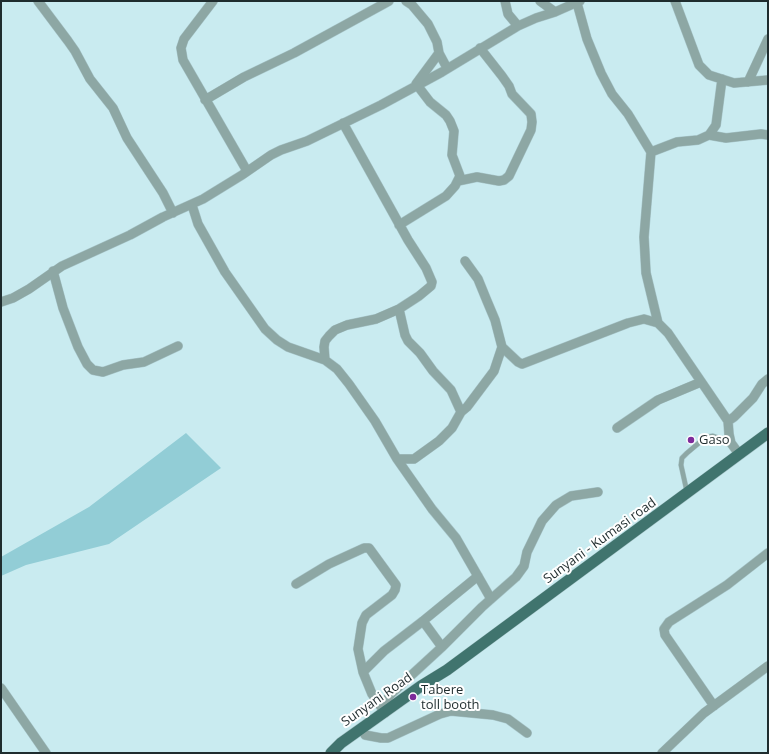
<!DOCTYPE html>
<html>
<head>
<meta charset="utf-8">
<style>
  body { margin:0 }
  #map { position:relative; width:769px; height:754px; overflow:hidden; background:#c9ebf0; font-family:"Open Sans",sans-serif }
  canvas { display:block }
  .frame { position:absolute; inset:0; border:2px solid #1f2c2e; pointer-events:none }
</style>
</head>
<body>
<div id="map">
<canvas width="769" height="754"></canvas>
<div class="frame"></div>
</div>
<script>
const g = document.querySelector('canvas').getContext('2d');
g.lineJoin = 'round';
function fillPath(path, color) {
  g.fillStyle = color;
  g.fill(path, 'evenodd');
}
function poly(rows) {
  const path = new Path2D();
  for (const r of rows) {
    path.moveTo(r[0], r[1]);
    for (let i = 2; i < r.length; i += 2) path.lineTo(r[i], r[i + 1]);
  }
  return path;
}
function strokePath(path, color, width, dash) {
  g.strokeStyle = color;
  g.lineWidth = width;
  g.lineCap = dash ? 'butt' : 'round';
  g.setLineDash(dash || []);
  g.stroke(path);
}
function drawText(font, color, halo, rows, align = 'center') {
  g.font = font + ' "Open Sans",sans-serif';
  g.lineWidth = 4;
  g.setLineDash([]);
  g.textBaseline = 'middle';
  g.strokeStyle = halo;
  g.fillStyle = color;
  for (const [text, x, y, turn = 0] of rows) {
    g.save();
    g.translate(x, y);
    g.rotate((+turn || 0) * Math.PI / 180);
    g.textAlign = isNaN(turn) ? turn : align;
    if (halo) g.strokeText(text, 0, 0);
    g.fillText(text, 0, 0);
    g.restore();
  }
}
fillPath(poly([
  [186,433,221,468,109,544,26,565,1,576,1,557,89,507]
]), '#92cdd6');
const service = poly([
  [687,492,681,465,682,458,687,453,706,437,713,436,730,442]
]);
const minor = poly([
  [38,1,68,41,75,51,90,79,113,108,127,138,163,193,173,213],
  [213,1,184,39,181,48,183,60,247,171],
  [406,1,412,5,428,24,437,42,439,53,447,68],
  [505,1,508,14,518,26],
  [540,1,555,12],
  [675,1,699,65,709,75,734,83,768,80],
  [577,3,587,39,601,73,612,94,628,114,651,152,677,142,698,140,709,135,716,125,722,79],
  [748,82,768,39],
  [416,84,439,53],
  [205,100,244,77,294,53,389,1],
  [709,135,726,138,761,134,768,135],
  [651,152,644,237,646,273,658,323],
  [458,181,477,177,499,181,504,180,509,176,531,130,532,122,531,114,512,94,509,86,502,76,480,48],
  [192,205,198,224,225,272,265,329,277,340,288,347,325,360,337,369,349,384,375,421,397,459,432,509,456,538,491,599],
  [399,225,446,196,455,186,460,176,452,155,454,131,450,121,446,115,430,102,417,85],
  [53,271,63,308,78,347,87,364,93,370,103,372,123,365,144,362,178,346],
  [1,302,13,298,29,289,62,266,130,235,163,217,203,199,242,175,271,155,281,150,307,141,381,105,442,72,518,26,536,18,555,12,580,1],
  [502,347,518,362,522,364,628,323,644,319,658,323,668,333,728,421],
  [325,360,324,347,325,341,329,336,335,330,347,325,376,319,399,309,419,296,431,286,432,282,426,268,408,240,343,123],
  [461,412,467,407,494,371,502,347,495,320,487,301,478,279,465,261],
  [617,428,658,400,701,382],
  [739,454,731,443,729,434,728,421,734,417,753,398,762,384,768,379],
  [397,459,414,459,439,441,452,428,461,412,451,390,433,371,420,353,408,341,405,335,399,309],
  [296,584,329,564,364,548,369,548,396,585,395,590,392,595,366,615,362,623,358,649,363,672],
  [423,621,442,647],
  [1,688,46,753],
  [714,706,665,635,664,629,669,622,727,585,768,553],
  [381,707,372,694,363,672,384,651,423,621,478,576],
  [385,713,381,707,392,693,442,647,482,607,516,577,524,566,527,552,542,521,556,505,571,496,598,492],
  [365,735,381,738,388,738,440,714,451,711,493,715,508,719,527,733],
  [662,753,704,713,768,666]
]);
const primary = poly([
  [331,753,341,743,421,686,447,670,768,433]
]);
strokePath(service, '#a7c5c9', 5.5);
strokePath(minor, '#a7c5c9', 10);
strokePath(primary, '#a7c5c9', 12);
strokePath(service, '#8da7a4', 4.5);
strokePath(minor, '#8da7a4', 9);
strokePath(primary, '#40746e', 11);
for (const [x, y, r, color] of [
  [691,440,4,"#7d2b9b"],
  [413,697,4,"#7d2b9b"]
]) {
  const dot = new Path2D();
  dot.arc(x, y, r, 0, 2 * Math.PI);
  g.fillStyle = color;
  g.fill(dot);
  strokePath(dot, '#fff', 1.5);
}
drawText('13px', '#1f2c2e', '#fff', [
  ["Gaso",699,440],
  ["Tabere",421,690],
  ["toll booth",421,705]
], 'left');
drawText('13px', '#1f2c2e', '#fff', [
  ["Sunyani - Kumasi road",600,541,-36],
  ["Sunyani Road",377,700,-35]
]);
</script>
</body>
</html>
